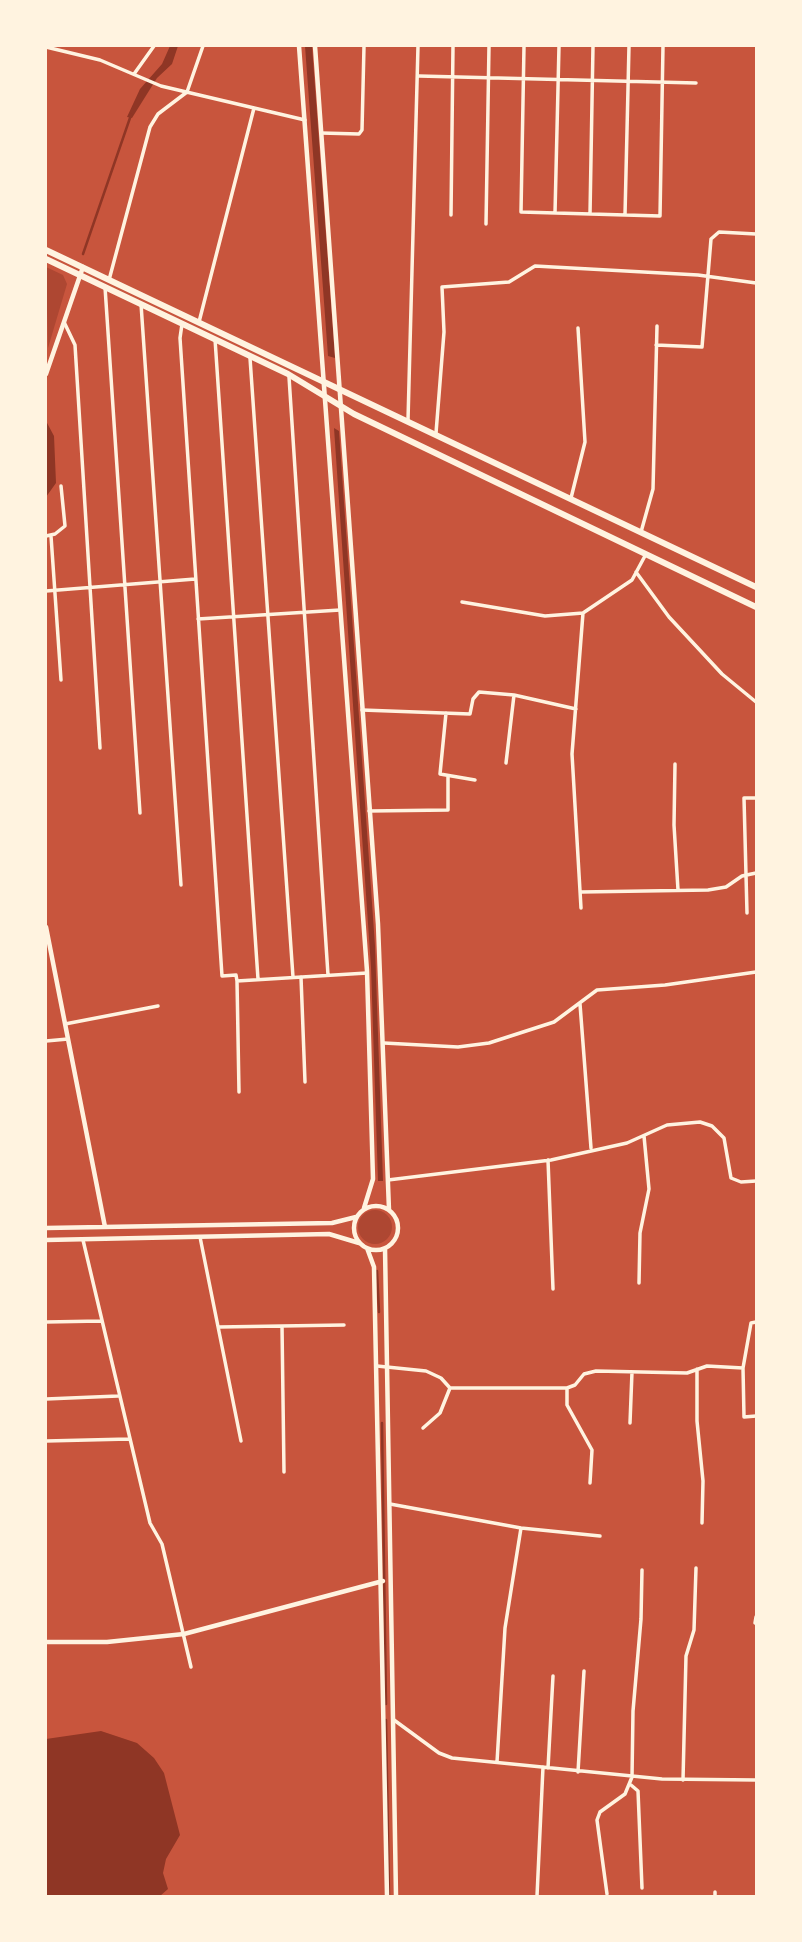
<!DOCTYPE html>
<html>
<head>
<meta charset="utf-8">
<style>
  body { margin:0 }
  #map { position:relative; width:802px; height:1942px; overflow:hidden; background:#c8553d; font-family:"IBM Plex Serif",serif }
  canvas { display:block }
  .frame { position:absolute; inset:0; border:47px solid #fff3e0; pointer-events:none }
</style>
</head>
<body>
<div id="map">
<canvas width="802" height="1942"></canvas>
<div class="frame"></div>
</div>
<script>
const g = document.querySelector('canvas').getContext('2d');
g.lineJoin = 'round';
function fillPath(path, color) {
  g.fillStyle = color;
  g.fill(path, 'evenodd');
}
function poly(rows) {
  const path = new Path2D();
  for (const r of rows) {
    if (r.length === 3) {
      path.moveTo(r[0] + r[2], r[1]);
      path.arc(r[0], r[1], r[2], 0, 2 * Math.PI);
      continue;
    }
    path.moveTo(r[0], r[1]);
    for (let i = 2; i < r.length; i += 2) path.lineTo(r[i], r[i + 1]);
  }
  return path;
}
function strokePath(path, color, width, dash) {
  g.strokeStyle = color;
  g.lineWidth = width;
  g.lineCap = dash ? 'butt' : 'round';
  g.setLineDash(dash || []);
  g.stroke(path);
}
fillPath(poly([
  [46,267,63,275,67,284,48,348],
  [375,1227,17]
]), '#ae4732');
fillPath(poly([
  [170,46,178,46,172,64,157,78,132,118,127,117,140,89,162,64],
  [305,46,312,46,335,358,328,356],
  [46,421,54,436,56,483,46,497],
  [334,428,339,431,375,946,383,1181,378,1181,371,967],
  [101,1731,137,1743,154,1758,164,1773,180,1835,166,1859,163,1873,168,1889,160,1896,46,1896,46,1739]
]), '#8f3625');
strokePath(poly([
  [83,254,131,115],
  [377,1271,379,1312],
  [382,1423,386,1704],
  [386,1720,389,1896]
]), '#8f3625', 2.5);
strokePath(poly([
  [524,46,521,212,660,216,663,46],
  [46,47,100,60,161,86,305,120],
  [134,74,154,46],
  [419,76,696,83],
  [321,133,359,134,362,130,364,46],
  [555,213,559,46],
  [590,214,593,46],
  [451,215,453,46],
  [625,215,629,46],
  [486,224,489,46],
  [109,280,150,127,158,114,187,92,203,46],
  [105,287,140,813],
  [141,304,181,885],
  [64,322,75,345,100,748],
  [199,322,254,108],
  [182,324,180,338,222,976,236,975,237,981,367,973],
  [215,339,258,979],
  [656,345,702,347,711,239,719,232,756,234],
  [250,358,293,977],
  [289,377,328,975],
  [408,420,418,46],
  [436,433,444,332,442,287,509,282,535,266,698,275,756,283],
  [571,498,585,442,578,328],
  [641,532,653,489,657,326],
  [46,536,55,534,65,526,61,486],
  [51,536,61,680],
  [636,572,669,617,722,674,756,702],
  [46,591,195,579],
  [462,602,545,616,583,613],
  [198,619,340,610],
  [362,710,470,714,473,699,479,692,514,695,576,709],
  [446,713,440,774,475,780],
  [506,763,514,695],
  [675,764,674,825,678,890],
  [369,811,448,810,448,777],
  [581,892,708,890,726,887,742,876,756,873],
  [581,908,572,754,583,613,632,580,646,554],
  [747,913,744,798,756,798],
  [301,977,305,1082],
  [237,981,239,1092],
  [580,1004,591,1148],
  [65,1024,158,1006],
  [46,1041,68,1039],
  [384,1043,458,1047,489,1043,554,1022,597,990,665,985,756,972],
  [548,1160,553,1289],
  [388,1180,551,1160,627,1143,667,1125,700,1122,712,1126,724,1138,731,1178,741,1182,756,1181],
  [200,1237,241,1441],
  [83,1240,150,1523,162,1544,191,1667],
  [639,1283,640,1233,649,1189,644,1136],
  [46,1322,101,1321],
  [756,1322,751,1323,743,1368,744,1417,756,1416],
  [282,1326,284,1472],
  [219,1327,344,1325],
  [377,1366,426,1371,441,1378,450,1388,567,1388,575,1385,584,1374,596,1371,687,1373,707,1366,743,1368],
  [697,1369,697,1421,703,1481,702,1523],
  [567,1388,567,1405,592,1450,590,1483],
  [46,1399,118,1396],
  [630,1423,632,1372],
  [423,1428,440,1413,450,1388],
  [46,1441,129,1439],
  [390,1504,521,1528,600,1536],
  [755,1623,756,1617],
  [394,1720,439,1753,452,1758,662,1779,756,1780],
  [497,1762,505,1628,521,1528],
  [548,1768,553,1676],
  [578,1772,584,1671],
  [683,1780,686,1656,694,1630,696,1568],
  [631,1785,638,1791,642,1888],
  [715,1892,715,1896],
  [607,1894,597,1820,600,1812,625,1794,632,1777,633,1711,641,1619,642,1570],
  [537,1896,543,1767]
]), '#fff3e0', 3.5);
strokePath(poly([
  [299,46,367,971,373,1179,364,1208],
  [315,46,378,924,389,1210],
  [46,374,83,267],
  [46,927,105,1227],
  [376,1228,22],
  [46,1228,332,1223,356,1217],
  [46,1240,329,1234,359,1243],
  [367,1248,374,1267,387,1896],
  [385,1248,396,1896],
  [46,1642,107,1642,184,1634,383,1581]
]), '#fff3e0', 4.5);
strokePath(poly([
  [46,250,756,587],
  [46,259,288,374,354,414,756,607]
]), '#fff3e0', 6);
</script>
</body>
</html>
